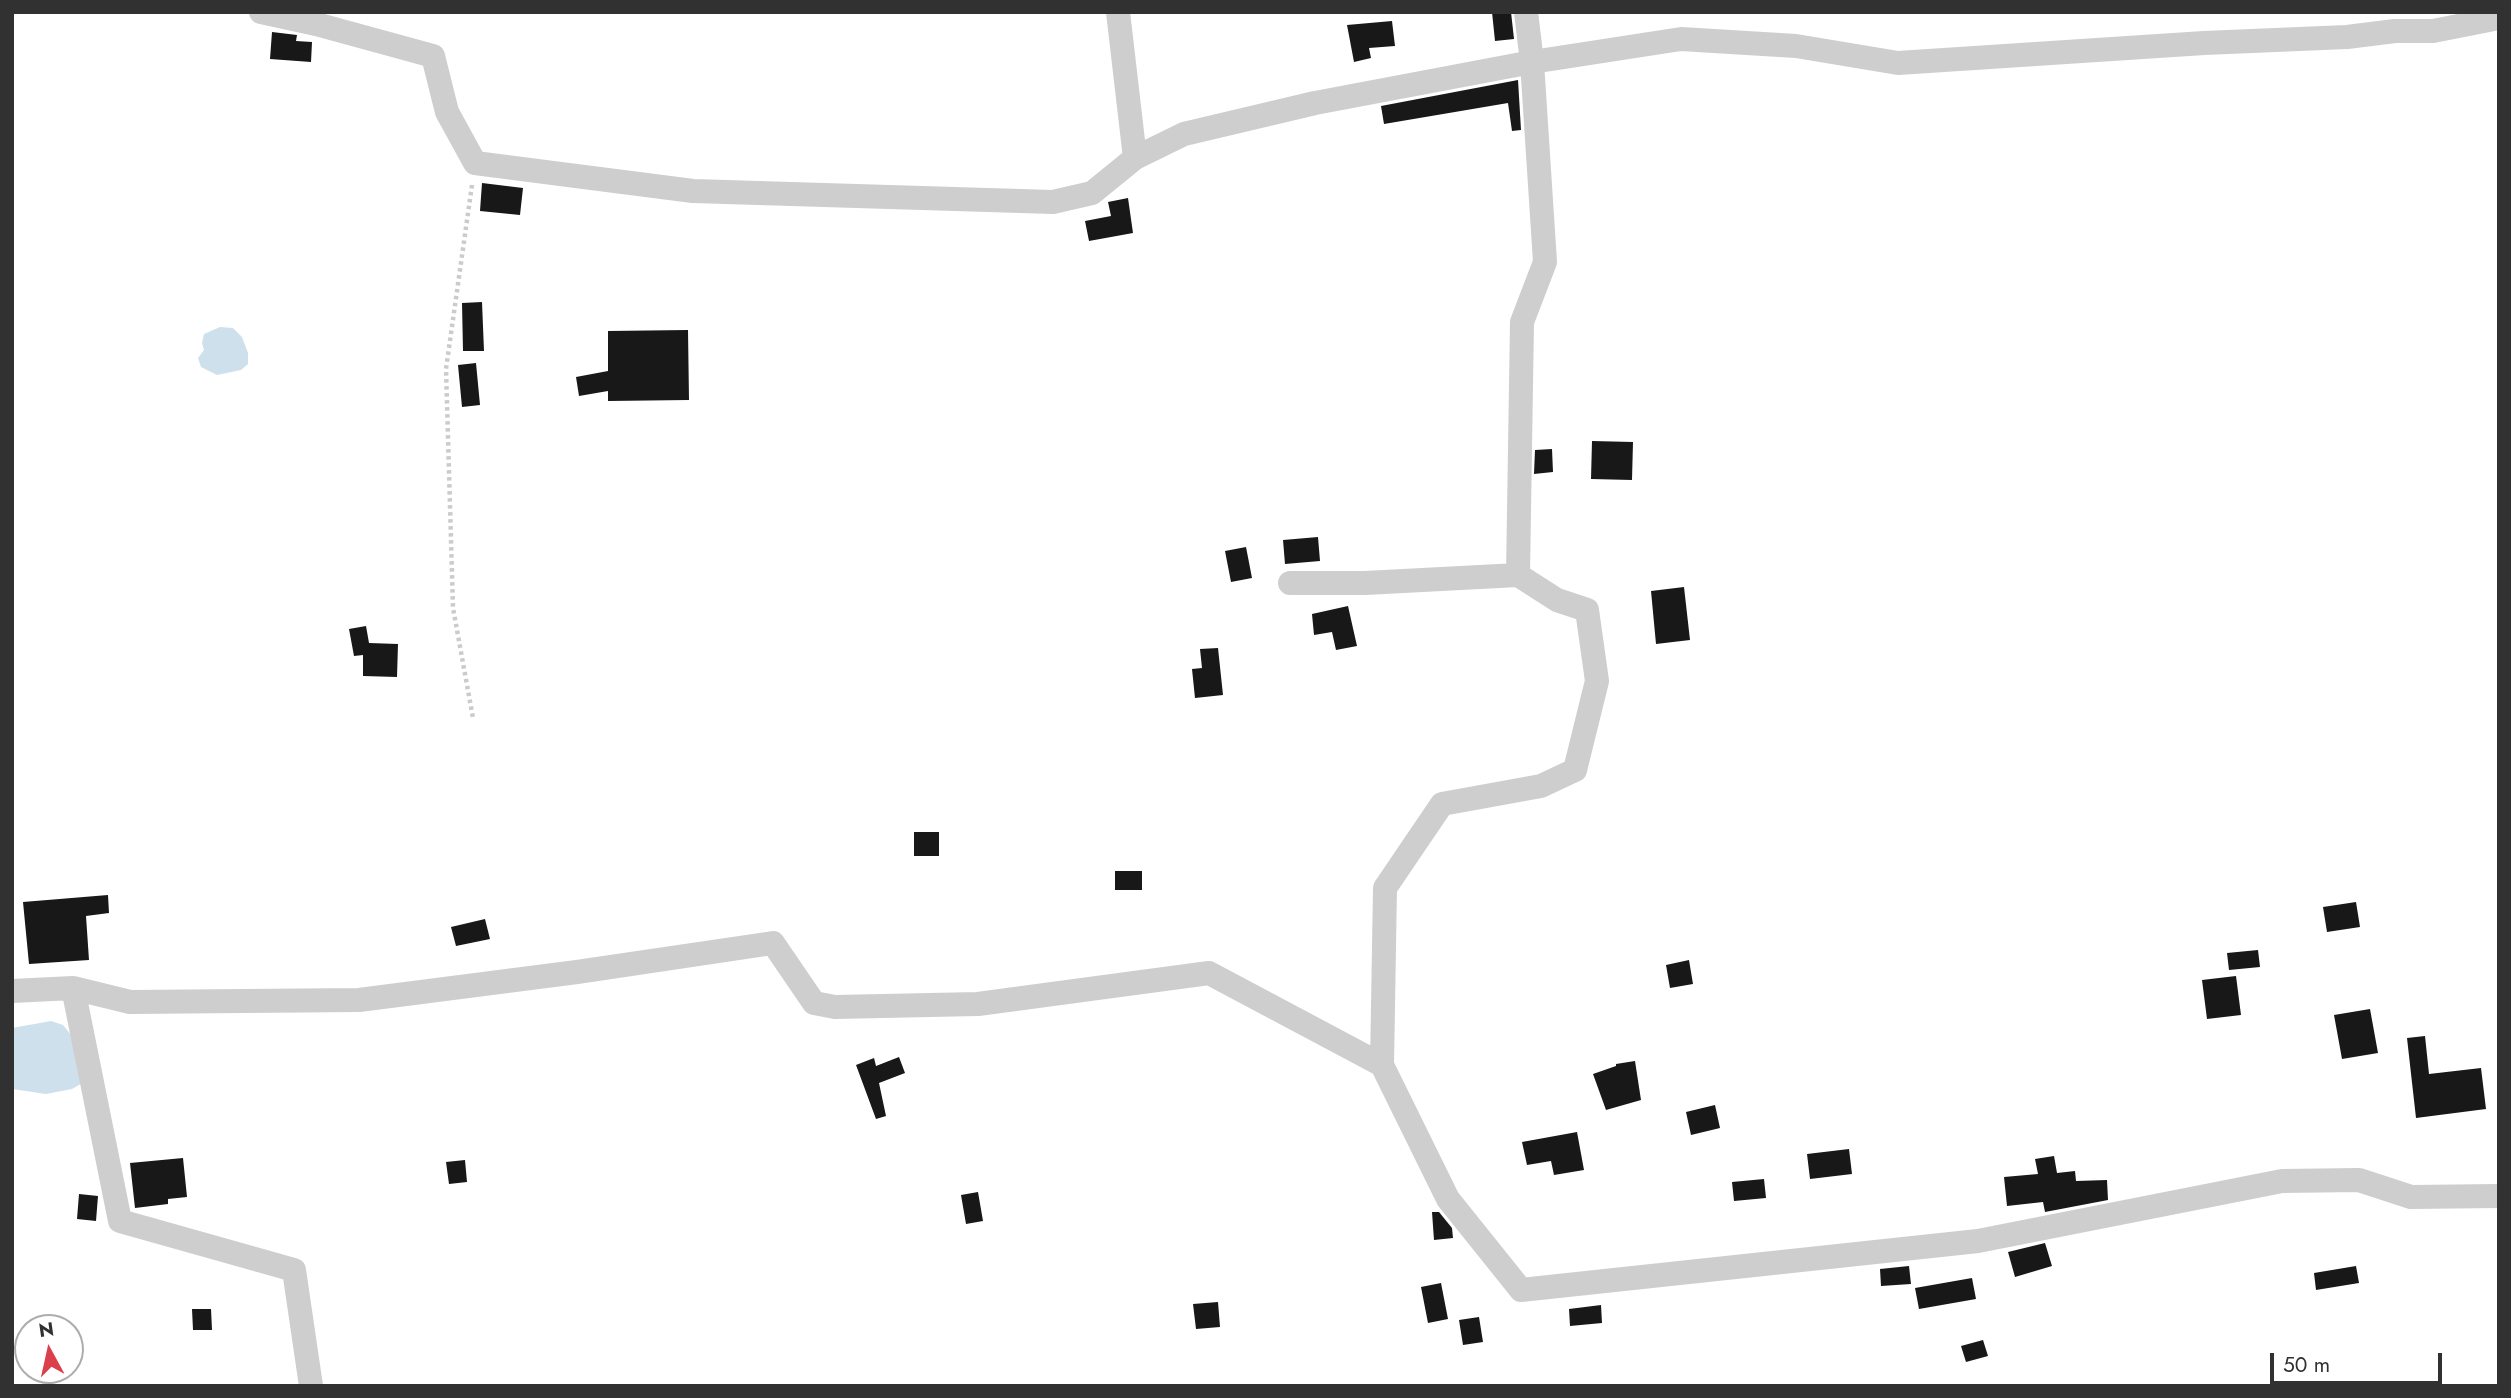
<!DOCTYPE html>
<html>
<head>
<meta charset="utf-8">
<style>
  body { margin:0 }
  #map { position:relative; width:2511px; height:1398px; overflow:hidden; background:#fff; font-family:Jost,sans-serif }
  canvas { display:block }
  .frame { position:absolute; inset:0; border:14px solid #313131; pointer-events:none }
  .north { position:absolute; left:14px; top:1314px; width:70px; height:70px; box-sizing:border-box; background:#fff; border:2px solid #adadad; border-radius:50%; rotate:352deg; font-size:19px; font-weight:700; line-height:28px; text-align:center; color:#313131 }
  .north::after { content:''; display:block; margin:auto; width:24px; height:32px; background:#dc3f4c; clip-path:polygon(50% 0,100% 100%,50% 72%,0 100%) }
  .scale { position:absolute; left:2270px; top:1353px; width:172px; height:32px; box-sizing:border-box; border:4px solid #313131; border-top:0; padding-left:9px; font-size:21px; line-height:24px; white-space:nowrap; color:#313131; -webkit-text-stroke:5px #fff; paint-order:stroke }
</style>
</head>
<body>
<div id="map">
<canvas width="2511" height="1398"></canvas>
<div class="frame"></div>
<div class="north">N</div>
<div class="scale">50 m</div>
</div>
<script>
const g = document.querySelector('canvas').getContext('2d');
g.lineJoin = 'round';
function fillPath(path, color) {
  g.fillStyle = color;
  g.fill(path, 'evenodd');
}
function poly(rows) {
  const path = new Path2D();
  for (const r of rows) {
    path.moveTo(r[0], r[1]);
    for (let i = 2; i < r.length; i += 2) path.lineTo(r[i], r[i + 1]);
  }
  return path;
}
function strokePath(path, color, width, dash) {
  g.strokeStyle = color;
  g.lineWidth = width;
  g.lineCap = dash ? 'butt' : 'round';
  g.setLineDash(dash || []);
  g.stroke(path);
}
fillPath(poly([
  [220,327,233,328,242,337,248,353,248,364,241,370,217,375,201,367,198,358,204,350,202,343,204,334],
  [51,1021,63,1025,72,1036,86,1081,72,1089,46,1094,12,1089,12,1028]
]), '#cee0eb');
fillPath(poly([
  [1492,12,1511,12,1514,39,1495,41],
  [1392,21,1395,46,1369,48,1371,58,1354,62,1347,25],
  [272,32,297,35,296,41,312,42,311,62,270,59],
  [1518,80,1521,130,1512,131,1508,103,1384,124,1381,106],
  [482,183,523,188,520,215,480,211],
  [1128,198,1133,233,1089,241,1085,221,1111,216,1108,202],
  [482,302,484,351,463,351,462,303],
  [688,330,689,400,608,401,608,391,579,396,576,377,608,371,608,331],
  [476,363,480,405,462,407,458,365],
  [1592,441,1633,442,1632,480,1591,479],
  [1552,449,1553,472,1534,474,1535,450],
  [1318,537,1320,561,1285,564,1283,540],
  [1246,547,1252,578,1231,582,1225,551],
  [1684,587,1690,640,1656,644,1651,591],
  [1348,606,1357,646,1336,650,1332,632,1314,635,1312,614],
  [366,626,369,643,398,644,397,677,363,676,363,655,354,656,349,629],
  [1218,648,1223,695,1195,698,1192,669,1202,668,1200,649],
  [914,832,939,832,939,856,914,856],
  [1115,871,1142,871,1142,890,1115,890],
  [108,895,109,913,86,916,89,960,29,964,23,902],
  [2356,902,2360,927,2327,932,2323,907],
  [485,919,490,939,456,946,451,927],
  [2258,950,2260,967,2229,970,2227,953],
  [1689,960,1693,984,1670,988,1666,965],
  [2236,976,2241,1015,2207,1019,2202,980],
  [2370,1009,2378,1053,2342,1059,2334,1015],
  [2425,1036,2429,1074,2481,1068,2486,1109,2416,1118,2407,1038],
  [899,1057,905,1073,879,1083,886,1116,876,1119,856,1065,874,1058,876,1066],
  [1635,1061,1641,1100,1606,1110,1593,1074,1616,1066,1616,1064],
  [1715,1105,1720,1128,1691,1135,1686,1112],
  [1577,1132,1584,1170,1554,1175,1551,1161,1527,1165,1522,1142],
  [1849,1149,1852,1174,1810,1179,1807,1154],
  [2054,1156,2057,1173,2075,1171,2076,1181,2107,1180,2108,1200,2045,1212,2043,1202,2007,1206,2004,1177,2038,1174,2035,1159],
  [183,1158,187,1197,168,1199,168,1204,135,1208,130,1163],
  [465,1160,467,1182,449,1184,446,1162],
  [1764,1179,1766,1198,1734,1201,1732,1182],
  [978,1192,983,1221,966,1224,961,1195],
  [79,1194,98,1196,96,1221,77,1219],
  [1432,1212,1439,1212,1452,1228,1453,1238,1434,1240],
  [2045,1243,2052,1266,2015,1277,2008,1252],
  [1909,1266,1911,1284,1881,1286,1880,1269],
  [2356,1266,2359,1283,2316,1290,2314,1273],
  [1972,1278,1976,1299,1919,1309,1915,1288],
  [1441,1283,1448,1319,1428,1323,1421,1287],
  [1218,1302,1220,1327,1196,1329,1193,1304],
  [1601,1305,1602,1323,1570,1326,1569,1309],
  [192,1309,211,1309,212,1330,193,1330],
  [1479,1317,1483,1342,1463,1345,1459,1320],
  [1983,1340,1988,1356,1966,1362,1961,1346]
]), '#181818');
strokePath(poly([
  [472,185,446,369,453,608,473,718]
]), '#cbcbcb', 4.5, [3.5, 3.5]);
strokePath(poly([
  [261,12,316,24,433,56,447,112,475,163,693,191,1053,202,1092,193,1135,158,1184,134,1315,103,1532,62,1681,39,1796,46,1898,63,2204,43,2347,37,2395,31,2433,31,2499,18],
  [1118,12,1135,158],
  [1290,583,1365,583,1518,575],
  [73,988,130,1002,359,1000,577,972,773,943,814,1003,835,1007,978,1004,1209,973,1382,1065,1448,1199,1521,1290,1978,1241,2282,1181,2359,1180,2411,1197,2499,1196],
  [12,991,73,988,120,1221,294,1270,311,1386],
  [1382,1065,1385,888,1442,804,1541,786,1575,770,1597,681,1587,610,1557,600,1518,575,1522,322,1545,262,1532,62,1526,12]
]), '#cecece', 24);
</script>
</body>
</html>
